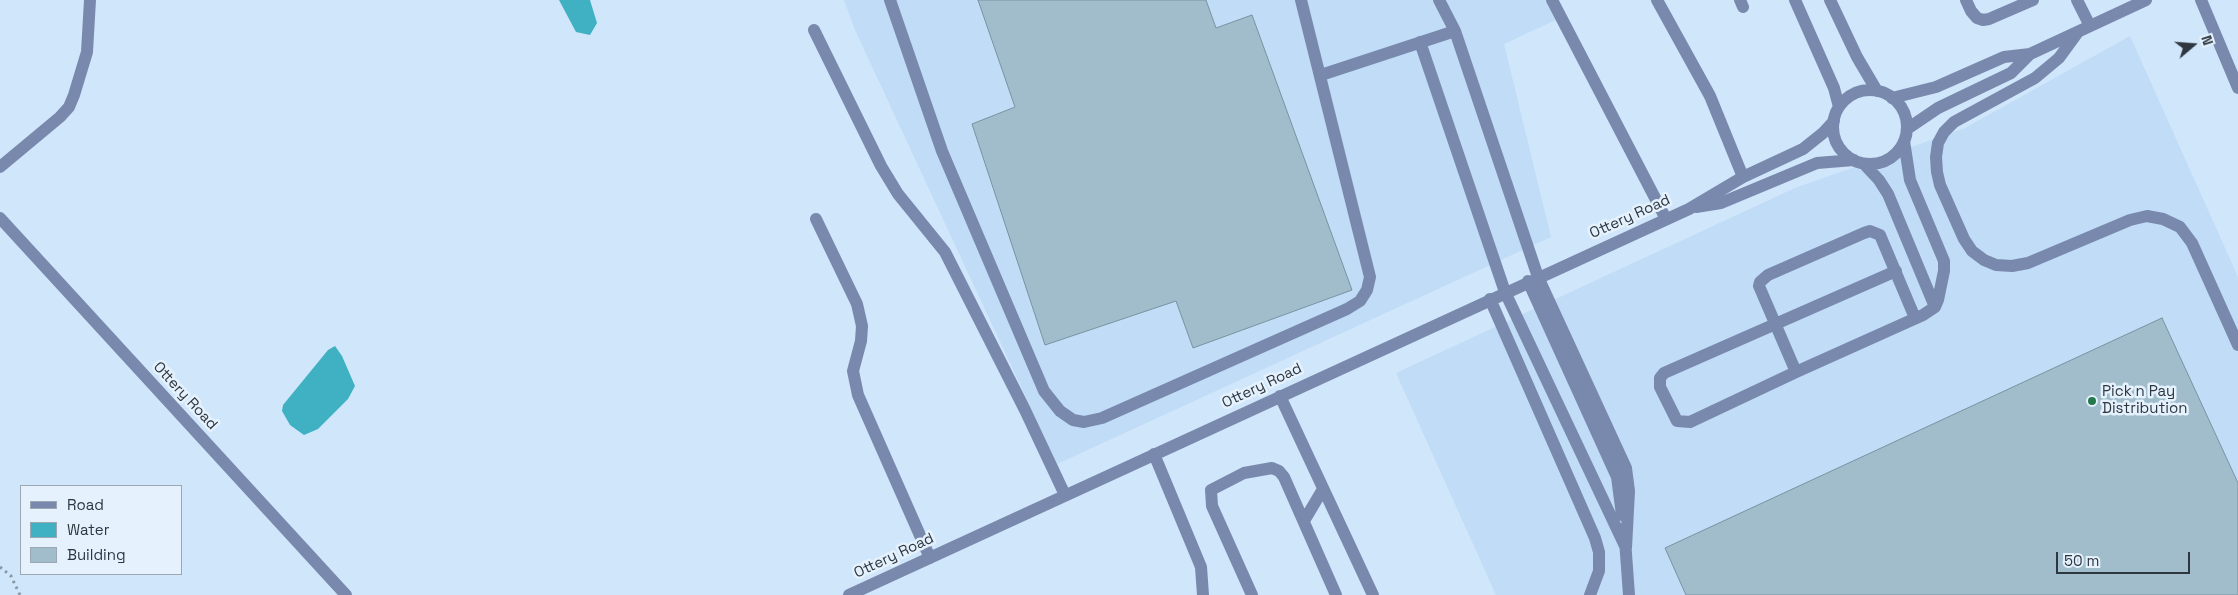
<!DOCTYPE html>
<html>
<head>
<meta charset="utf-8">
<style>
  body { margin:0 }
  #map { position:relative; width:2238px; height:595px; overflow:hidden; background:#d0e6fa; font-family:"Space Grotesk",sans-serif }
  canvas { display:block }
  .legend { position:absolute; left:20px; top:485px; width:162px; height:90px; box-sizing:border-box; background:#e5f2fe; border:1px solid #9ca7b2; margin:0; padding:6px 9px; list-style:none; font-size:15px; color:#2e373f }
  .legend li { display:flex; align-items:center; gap:10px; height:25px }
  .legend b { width:25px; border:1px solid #9ca7b2 }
  .north { position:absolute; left:2168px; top:20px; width:50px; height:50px; -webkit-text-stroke:4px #e5f2fe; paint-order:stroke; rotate:72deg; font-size:14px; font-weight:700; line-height:20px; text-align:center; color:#2e373f }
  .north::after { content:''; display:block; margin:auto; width:18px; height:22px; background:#2e373f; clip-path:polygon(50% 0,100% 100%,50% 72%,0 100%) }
  .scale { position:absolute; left:2056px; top:552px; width:134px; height:22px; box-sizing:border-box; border:2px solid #2e373f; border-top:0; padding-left:6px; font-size:15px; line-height:18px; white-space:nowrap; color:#2e373f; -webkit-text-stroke:4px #e5f2fe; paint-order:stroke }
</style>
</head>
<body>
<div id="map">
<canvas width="2238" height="595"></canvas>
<ul class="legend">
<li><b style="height:6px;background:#7989ad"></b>Road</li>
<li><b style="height:14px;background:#40b0c3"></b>Water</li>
<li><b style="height:14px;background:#a1bdcb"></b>Building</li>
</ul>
<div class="north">N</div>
<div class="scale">50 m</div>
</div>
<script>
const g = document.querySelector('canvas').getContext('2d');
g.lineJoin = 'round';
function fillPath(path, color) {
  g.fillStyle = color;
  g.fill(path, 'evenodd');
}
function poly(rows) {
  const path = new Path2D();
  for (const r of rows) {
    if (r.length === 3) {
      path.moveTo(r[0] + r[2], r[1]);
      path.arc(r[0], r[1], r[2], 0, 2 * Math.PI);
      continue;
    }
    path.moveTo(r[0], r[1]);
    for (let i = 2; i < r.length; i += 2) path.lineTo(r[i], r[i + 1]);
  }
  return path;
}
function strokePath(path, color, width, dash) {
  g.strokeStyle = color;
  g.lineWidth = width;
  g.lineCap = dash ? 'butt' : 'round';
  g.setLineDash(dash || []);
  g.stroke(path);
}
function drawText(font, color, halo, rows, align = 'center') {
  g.font = font + ' "Space Grotesk",sans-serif';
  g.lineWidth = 5;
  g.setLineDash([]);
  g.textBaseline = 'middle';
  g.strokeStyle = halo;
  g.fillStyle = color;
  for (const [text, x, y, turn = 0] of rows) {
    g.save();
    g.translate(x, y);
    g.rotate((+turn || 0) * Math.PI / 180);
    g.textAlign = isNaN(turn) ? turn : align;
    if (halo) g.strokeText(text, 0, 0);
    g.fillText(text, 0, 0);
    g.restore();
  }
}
fillPath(poly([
  [844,0,1555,0,1562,17,1504,44,1551,237,1057,464,855,30],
  [2130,36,2238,277,2238,595,1496,595,1396,373,1795,188,1965,128]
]), '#c1dcf6');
fillPath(poly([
  [559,0,590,0,597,23,590,35,576,32],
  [335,346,342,356,355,386,348,399,318,429,304,435,290,425,282,411,283,405,328,350]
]), '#40b0c3');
const building = poly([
  [978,0,1206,0,1216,28,1252,15,1352,290,1193,348,1176,301,1045,345,972,124,1015,107,978,0],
  [2162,318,2238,483,2238,595,1686,595,1665,548,2162,318]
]);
fillPath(building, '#a1bdcb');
strokePath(building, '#7893a1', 1);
strokePath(poly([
  [0,567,11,576,20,595]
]), '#8999a8', 3, [2.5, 4]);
strokePath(poly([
  [890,0,942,151,1044,391,1060,411,1073,420,1084,422,1102,418,1347,309,1360,301,1367,290,1370,277,1301,0],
  [1439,0,1455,31,1538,277,1626,468,1629,491,1626,548],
  [1552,0,1666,219],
  [1657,0,1710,96,1743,177],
  [1740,0,1743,7],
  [1795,0,1834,88,1839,107],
  [1830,0,1857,57,1877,91],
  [1966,0,1971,11,1977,18,1983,20,1989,19,2033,0],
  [2077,0,2090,26],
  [2201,0,2238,88],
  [814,30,881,166,898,194,945,252,1025,410,1065,495],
  [2078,32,2059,58,2035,78,1954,122,1944,132,1938,143,1936,157,1937,172,1940,185,1964,239,1972,251,1984,260,1996,265,2012,266,2028,263,2130,220,2147,216,2163,219,2180,227,2192,243,2238,345],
  [1420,42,1505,292,1625,546],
  [1321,75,1455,31],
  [1870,127,37],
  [1892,98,1936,87,2004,57,2030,54,2146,0],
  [1907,129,1938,108,2011,73,2030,54],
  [1864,164,1879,180,1888,194,1935,307],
  [0,167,60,117,69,107,74,95,87,52,90,0],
  [1696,207,1721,203,1817,163,1854,160],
  [0,218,346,595],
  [816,219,857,304,862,326,861,341,853,371,858,395,930,558],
  [1896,271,1664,373,1660,378,1660,387,1677,421,1690,422,1796,372,1923,315,1935,307,1938,300,1944,271,1944,261,1910,180,1904,141],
  [1528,281,1617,477,1622,515],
  [1490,299,1595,538,1599,552,1599,571,1590,595],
  [1796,372,1759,286,1760,282,1768,275,1864,233,1870,231,1880,235,1915,318],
  [1280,396,1373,595],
  [1154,454,1201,567,1203,595],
  [1304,521,1323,489],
  [1625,540,1629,595],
  [849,595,1689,209,1743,177,1803,149,1823,133,1834,121],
  [1252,595,1212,506,1211,490,1244,473,1272,468,1279,471,1284,477,1336,595]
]), '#7989ad', 12);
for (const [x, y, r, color] of [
  [2092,401,5,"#24784b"]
]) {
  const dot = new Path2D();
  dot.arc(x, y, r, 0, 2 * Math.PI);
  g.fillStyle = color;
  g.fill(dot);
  strokePath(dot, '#e5f2fe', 2);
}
drawText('15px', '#2e373f', '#e5f2fe', [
  ["Ottery Road",1630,217,-24],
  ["Ottery Road",1262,386,-25],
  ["Ottery Road",185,396,47],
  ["Ottery Road",894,556,-25]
]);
drawText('15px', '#2e373f', '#e5f2fe', [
  ["Pick n Pay",2102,392],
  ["Distribution",2102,409]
], 'left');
</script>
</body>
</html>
